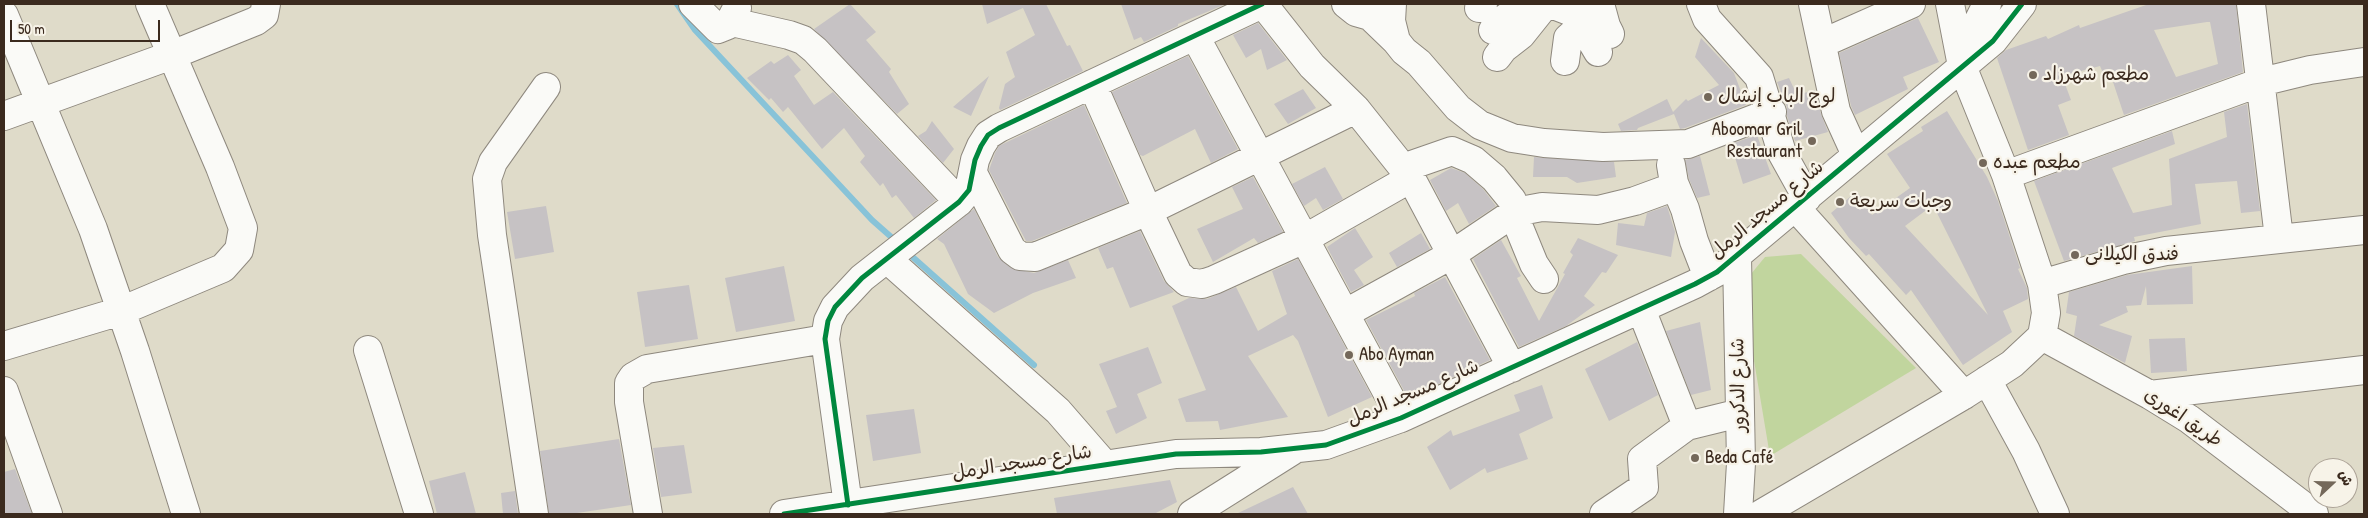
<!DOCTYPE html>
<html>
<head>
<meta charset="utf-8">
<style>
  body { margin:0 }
  #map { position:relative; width:2368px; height:518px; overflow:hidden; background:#dfdbc9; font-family:"Patrick Hand","Playpen Sans Arabic",sans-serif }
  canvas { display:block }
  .frame { position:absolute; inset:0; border:5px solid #3b2a1e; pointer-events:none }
  .north { position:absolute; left:2308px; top:458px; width:50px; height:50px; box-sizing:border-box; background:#f7f3e8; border:1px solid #aca397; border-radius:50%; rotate:69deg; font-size:14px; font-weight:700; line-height:20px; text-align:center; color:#3b2a1e }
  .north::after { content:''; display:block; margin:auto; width:18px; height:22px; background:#74685a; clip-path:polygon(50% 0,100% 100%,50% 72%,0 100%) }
  .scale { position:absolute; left:10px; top:20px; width:150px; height:22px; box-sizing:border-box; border:2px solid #3b2a1e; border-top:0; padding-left:6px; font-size:15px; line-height:18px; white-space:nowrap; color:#3b2a1e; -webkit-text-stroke:4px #f7f3e8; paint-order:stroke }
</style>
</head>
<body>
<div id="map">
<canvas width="2368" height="518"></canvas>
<div class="frame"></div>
<div class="north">ش</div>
<div class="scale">50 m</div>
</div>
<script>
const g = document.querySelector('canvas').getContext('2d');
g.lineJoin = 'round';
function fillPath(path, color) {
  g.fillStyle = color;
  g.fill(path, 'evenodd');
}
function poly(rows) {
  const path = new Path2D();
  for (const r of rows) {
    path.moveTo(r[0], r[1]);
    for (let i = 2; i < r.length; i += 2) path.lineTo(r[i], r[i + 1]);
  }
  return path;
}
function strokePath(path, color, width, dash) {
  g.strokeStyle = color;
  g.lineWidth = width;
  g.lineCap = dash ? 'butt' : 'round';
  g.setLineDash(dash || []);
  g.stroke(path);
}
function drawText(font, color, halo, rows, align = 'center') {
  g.font = font + ' "Patrick Hand","Playpen Sans Arabic",sans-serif';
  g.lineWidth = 4.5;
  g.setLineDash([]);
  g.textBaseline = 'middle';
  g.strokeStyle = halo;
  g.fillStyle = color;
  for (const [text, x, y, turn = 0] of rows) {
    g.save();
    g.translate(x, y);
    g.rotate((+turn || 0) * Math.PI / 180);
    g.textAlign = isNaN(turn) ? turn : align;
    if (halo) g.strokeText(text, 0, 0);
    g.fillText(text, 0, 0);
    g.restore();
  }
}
fillPath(poly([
  [1801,254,1916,368,1770,456,1744,301,1751,274,1765,257]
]), '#c1d59e');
strokePath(poly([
  [677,4,695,30,872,220,898,243],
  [907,252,1034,365]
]), '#88c3d8', 6);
fillPath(poly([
  [850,4,876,32,866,40,891,69,889,72,909,104,897,114,814,29],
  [982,4,1046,4,1067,46,1070,45,1083,71,1000,110,999,108,1005,84,1015,77,1006,52,1035,35,1023,8,987,24],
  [1121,4,1226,4,1178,24,1178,26,1144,42,1141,37,1134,40],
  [2149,4,2236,4,2243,72,2124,115,2109,70,2103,73,2100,66,2062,76,2071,100,2058,105,2069,135,2028,150,1997,58,2006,50,2046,36,2048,39,2079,25,2080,28],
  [2207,22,2210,22,2218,64,2176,77,2154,30],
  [1918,18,1939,62,1903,77,1908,89,1855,115,1851,106,1839,53],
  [1258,23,1287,60,1267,70,1261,49,1246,58,1233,35],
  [1701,38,1734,73,1746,105,1685,128,1680,129,1674,114,1638,128,1637,130,1621,131,1618,124,1667,99,1673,112,1686,99,1688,101,1719,85,1695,57],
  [788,55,801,70,794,76,814,105,833,92,936,200,914,218,896,195,892,198,883,183,880,186,860,162,865,156,844,128,822,149,788,107,783,112,771,98,769,100,747,78,771,61,774,64],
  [1188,56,1238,149,1211,163,1195,129,1143,156,1140,155,1112,92],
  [989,76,971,116,953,107],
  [1789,78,1797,95,1815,90,1821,114,1828,132,1795,141,1787,116,1787,107,1777,82],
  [1303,89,1316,108,1288,124,1274,104],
  [2247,104,2260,211,2241,213,2237,181,2195,184,2201,224,2134,237,2135,241,2064,261,2034,181,2172,131,2175,144,2112,168,2133,213,2172,205,2169,159,2227,137,2224,112],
  [1084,105,1127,203,1032,241,1026,241,989,170,995,153,999,146,1007,142],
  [1947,111,1987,177,1998,201,2020,268,2018,269,2027,288,2028,299,2003,311,2012,332,1963,365,1911,290,1906,295,1869,254,1866,256,1849,238,1831,213,1857,191,1872,215,1910,188,1887,154,1923,131,1921,127],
  [1933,205,1988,315,1905,226],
  [932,121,954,149,943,163,918,136,926,131],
  [1757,135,1771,174,1743,184,1731,144],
  [1700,156,1710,195,1697,198,1689,179,1685,160],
  [1534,157,1614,162,1616,177,1577,183,1567,177,1533,177],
  [1325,167,1343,199,1323,210,1316,198,1304,206,1292,184],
  [1451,168,1465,173,1483,189,1496,206,1469,224,1458,203,1446,211,1430,180],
  [1253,177,1283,232,1258,243,1254,238,1213,262,1197,229,1243,209,1232,187],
  [546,206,554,252,515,259,507,212],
  [1667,206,1675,232,1671,257,1616,245,1618,223,1644,226,1647,213],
  [974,209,998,257,1011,268,1034,273,1068,260,1076,278,1033,293,994,313,968,294,944,244,937,239],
  [1355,228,1373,257,1354,270,1364,285,1351,292,1327,247],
  [1140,231,1164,281,1174,292,1130,308,1113,267,1107,269,1098,248],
  [1421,233,1430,249,1397,267,1389,253],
  [1578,238,1618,255,1606,273,1602,272,1584,296,1595,305,1566,326,1519,347,1473,259,1501,240,1521,276,1517,278,1539,321,1565,274,1563,273,1573,255,1570,252],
  [1298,259,1372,397,1328,417,1298,341,1293,335,1248,356,1288,417,1220,430,1218,421,1186,422,1178,399,1206,390,1172,306,1189,298,1207,299,1236,287,1258,331,1287,314,1272,271],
  [784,266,795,321,736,332,725,278],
  [2192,266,2193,304,2147,305,2146,286,2141,305,2126,306,2128,312,2099,325,2132,336,2125,363,2074,336,2077,316,2066,313,2069,292,2127,275],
  [1445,277,1490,360,1408,398,1366,320,1415,296,1414,293],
  [689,285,698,339,645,347,637,292],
  [1700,322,1711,390,1691,395,1666,331],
  [2185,338,2187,371,2151,373,2149,339],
  [1637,342,1658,395,1609,421,1585,369],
  [1148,347,1162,383,1137,394,1147,418,1116,434,1106,411,1117,407,1099,364],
  [1542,385,1553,418,1519,434,1528,459,1487,473,1485,468,1450,490,1427,447,1451,430,1453,436,1520,411,1514,395],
  [914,409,921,453,873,461,866,415],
  [619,439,631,505,570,514,549,514,540,451],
  [684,445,692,493,661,497,653,448],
  [15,469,32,514,4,514,4,472],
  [465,472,476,514,437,514,429,481],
  [1170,480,1177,502,1154,514,1057,514,1054,498],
  [1293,487,1308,514,1236,514],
  [515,491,518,514,503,514,501,493]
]), '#c6c2c4');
const minor = poly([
  [693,4,718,29,728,25,737,8],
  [1263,4,1312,66,1356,109,1411,178,1512,368],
  [1346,4,1356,12,1370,16,1396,41],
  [1392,4,1391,21,1396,41,1404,51,1419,63,1458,108,1480,125,1512,138,1544,143,1603,147,1688,144,1772,112],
  [1600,4,1606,26,1610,34],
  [1701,4,1707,19,1759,77,1782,153,1807,198],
  [1813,4,1836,111,1856,155],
  [2251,4,2279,238],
  [1528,6,1556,6,1569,11,1574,10,1582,4],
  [1479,8,1483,4],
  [1574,10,1579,28,1585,30,1598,52],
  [4,15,93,229,135,351,186,514],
  [732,22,789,35,803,40,815,50,959,202],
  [1493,30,1497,24,1524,5],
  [1195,36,1401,418],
  [1823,43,1911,4],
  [1497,57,1503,49,1521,35,1545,5],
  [1565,61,1568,38,1579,28],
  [1963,64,1968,42,1987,4],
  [1092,84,1148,211,1178,274,1187,282,1202,284,1214,280,1304,239,1411,178],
  [4,116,172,55,256,21,264,15,266,4],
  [1671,165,1674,183,1685,209,1694,241,1708,277],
  [1403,168,1452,151,1473,160,1494,178,1512,200,1518,225,1534,264,1544,279],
  [973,173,1012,250,1020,256,1035,257,1148,211,1356,109],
  [2006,175,2261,82,2310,70,2364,62],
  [1796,208,1964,395],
  [1737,257,1741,463,1738,514],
  [887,259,1058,411,1105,465],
  [2042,284,2123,260,2166,251,2364,230],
  [1641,309,1687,426],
  [1346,313,1451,255,1515,212,1542,207,1598,210,1635,201,1665,190,1674,183],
  [2042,336,2150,395,2189,419,2314,514],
  [4,346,121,311,223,268,239,250,243,228,220,167,150,4],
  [368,350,419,514],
  [1987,380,2026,451,2055,514],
  [4,391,48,514],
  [2150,395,2364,370],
  [848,505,825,339,828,321,835,307,862,278,959,202,969,190,975,160,981,146,988,135,999,128,1262,4],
  [534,514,492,235,487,179,493,162,546,87],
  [648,514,629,402,629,383,633,377,647,369,825,339],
  [784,514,1176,454,1261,452,1326,445,1401,418,1695,284,1717,272,1993,41,2022,4],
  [1192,514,1292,451],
  [1604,514,1644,487,1642,459,1687,426,1740,413],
  [1761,514,1964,395,2012,364,2042,336,2046,313,2042,284,2006,175,1962,66,1950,4]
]);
strokePath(minor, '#8e887e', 30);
strokePath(minor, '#fafaf7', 28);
strokePath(poly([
  [848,505,825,339,828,321,835,307,862,278,959,202,969,190,975,160,981,146,988,135,999,128,1262,4],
  [784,514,1176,454,1261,452,1326,445,1401,418,1695,284,1717,272,1993,41,2022,4]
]), '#00873e', 5);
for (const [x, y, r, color] of [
  [2033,75,5,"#74685a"],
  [1708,97,5,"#74685a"],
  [1812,141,5,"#74685a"],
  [1983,163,5,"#74685a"],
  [1840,202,5,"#74685a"],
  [2075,255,5,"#74685a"],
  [1349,355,5,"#74685a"],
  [1695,458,5,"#74685a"]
]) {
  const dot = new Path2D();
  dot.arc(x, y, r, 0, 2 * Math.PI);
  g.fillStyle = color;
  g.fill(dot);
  strokePath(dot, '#f7f3e8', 2);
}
drawText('19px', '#3b2a1e', '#f7f3e8', [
  ["مطعم شهرزاد",2043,75],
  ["لوج الباب إنشال",1718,97],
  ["Aboomar Gril",1802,130,"right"],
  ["Restaurant",1802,152,"right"],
  ["مطعم عبده",1993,163],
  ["وجبات سريعة",1850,202],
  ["فندق الكيلانى",2085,255],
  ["Abo Ayman",1359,355],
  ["Beda Café",1705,458]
], 'left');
drawText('19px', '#3b2a1e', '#f7f3e8', [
  ["شارع مسجد الرمل",1767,210,-40],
  ["شارع الدكرور",1739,385,-91],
  ["شارع مسجد الرمل",1413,393,-23],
  ["طريق اغورى",2183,418,34],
  ["شارع مسجد الرمل",1022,463,-9]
]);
</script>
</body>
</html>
